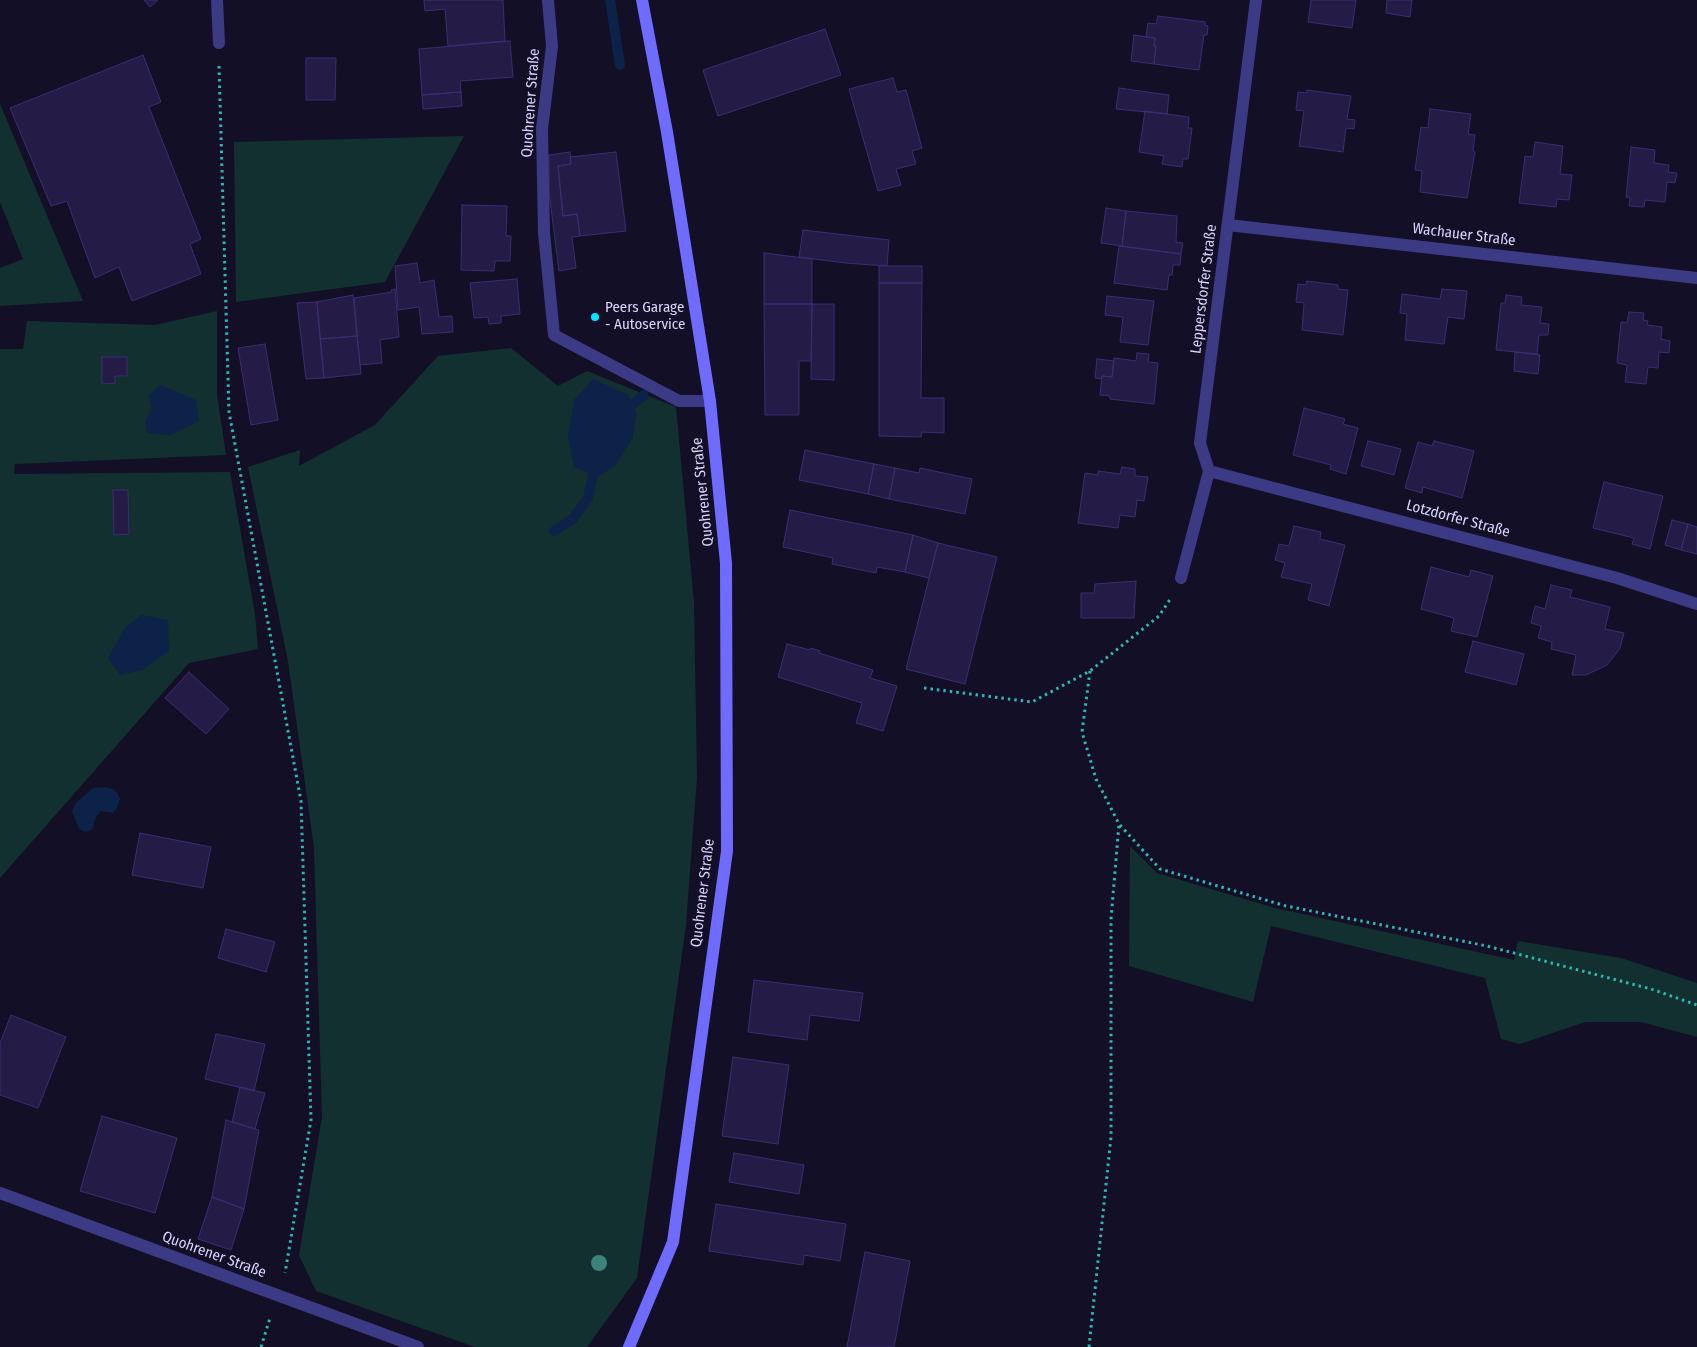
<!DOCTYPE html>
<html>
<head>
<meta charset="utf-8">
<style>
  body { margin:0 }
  canvas { display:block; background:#130f26 }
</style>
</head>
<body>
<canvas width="1697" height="1347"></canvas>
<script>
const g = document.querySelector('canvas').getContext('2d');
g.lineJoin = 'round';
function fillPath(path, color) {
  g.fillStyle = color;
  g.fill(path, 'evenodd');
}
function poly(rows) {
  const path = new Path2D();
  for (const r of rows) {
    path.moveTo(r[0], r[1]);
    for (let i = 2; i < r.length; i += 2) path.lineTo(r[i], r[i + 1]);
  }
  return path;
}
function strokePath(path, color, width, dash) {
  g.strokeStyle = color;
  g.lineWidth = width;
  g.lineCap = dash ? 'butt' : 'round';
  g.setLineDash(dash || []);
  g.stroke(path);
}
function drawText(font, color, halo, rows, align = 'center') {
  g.font = font + ' "Fira Sans Condensed",sans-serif';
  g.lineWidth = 4;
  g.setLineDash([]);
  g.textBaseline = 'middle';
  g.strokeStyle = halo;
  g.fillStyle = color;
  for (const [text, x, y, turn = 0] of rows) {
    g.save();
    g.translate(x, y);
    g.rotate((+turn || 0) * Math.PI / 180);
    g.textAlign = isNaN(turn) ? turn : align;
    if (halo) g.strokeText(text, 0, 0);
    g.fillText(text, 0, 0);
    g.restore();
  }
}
fillPath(poly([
  [0,104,83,301,0,306,0,268,23,259,0,202],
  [464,136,385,282,236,302,234,142],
  [217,311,217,395,226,455,15,464,14,474,230,472,255,614,258,649,189,663,0,878,0,349,23,349,27,321,155,325],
  [511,348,558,386,587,371,676,407,694,603,697,777,686,925,653,1163,637,1278,587,1347,475,1347,316,1291,299,1255,322,1117,314,848,288,661,248,467,300,450,299,466,375,425,438,356],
  [628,395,636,414,632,439],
  [1130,846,1157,873,1275,908,1514,960,1518,941,1621,958,1697,983,1697,1037,1641,1022,1585,1022,1520,1044,1501,1039,1485,978,1271,926,1253,1002,1129,966]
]), '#12302f');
fillPath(poly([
  [593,379,628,395,636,414,632,439,616,465,597,477,574,467,568,436,574,400],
  [160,385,196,400,199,421,170,435,147,433,145,421,152,409,148,396],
  [141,615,168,620,169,651,142,670,120,675,108,658,124,629],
  [106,787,115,790,120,798,117,808,113,813,101,811,96,817,92,829,86,832,79,829,72,811,76,803,93,788]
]), '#0c2248');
strokePath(poly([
  [610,0,620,65],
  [632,405,644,395],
  [554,531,573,519,588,498,593,475]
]), '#0c2248', 10);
const building = poly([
  [144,0,158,0,150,7,144,0],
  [424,0,503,0,505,41,448,46,445,9,425,11,424,0],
  [1311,0,1356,0,1352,28,1308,22,1311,0],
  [1387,0,1412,0,1410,17,1386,13,1387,0],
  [1158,16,1205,22,1205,25,1208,26,1207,35,1204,35,1199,70,1154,64,1156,46,1154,46,1155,38,1146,37,1148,23,1156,24,1158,16],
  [825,29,841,75,718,116,703,70,825,29],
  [1134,35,1155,38,1154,46,1156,46,1154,64,1131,61,1134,35],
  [510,41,513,77,460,81,461,92,422,95,419,49,510,41],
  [143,55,161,102,149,107,201,239,190,244,201,274,132,301,119,267,95,278,67,201,51,206,10,108,143,55],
  [306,58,336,58,335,100,306,100,306,58],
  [893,78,897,92,906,90,922,148,912,151,916,164,896,169,901,185,878,191,849,89,893,78],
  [1119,88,1169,95,1167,114,1116,109,1119,88],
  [1307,90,1351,96,1347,119,1355,120,1354,129,1346,128,1343,152,1299,146,1304,111,1296,110,1298,92,1307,93,1307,90],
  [461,92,462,106,423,109,422,95,461,92],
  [1430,109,1471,114,1468,134,1475,135,1473,151,1475,152,1467,198,1420,192,1422,171,1415,170,1421,127,1428,128,1430,109],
  [1145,111,1189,117,1188,128,1192,128,1188,159,1183,159,1182,167,1162,164,1164,156,1139,152,1145,111],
  [1535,142,1563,146,1560,174,1572,175,1569,200,1557,199,1556,207,1519,203,1525,156,1533,157,1535,142],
  [1631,147,1655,150,1654,163,1669,165,1668,172,1677,173,1675,183,1667,182,1665,202,1645,200,1644,207,1629,206,1630,198,1626,197,1631,147],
  [570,152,571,164,558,166,563,216,577,214,580,236,572,237,576,268,559,271,549,192,549,155,570,152],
  [616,152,626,231,580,236,577,214,563,216,558,166,571,164,570,157,616,152],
  [462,205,507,206,506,236,511,236,510,261,495,261,494,271,461,270,462,205],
  [1106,208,1126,211,1122,246,1101,243,1106,208],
  [1126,211,1177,216,1176,242,1183,243,1181,254,1122,246,1126,211],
  [803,230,889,240,887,266,845,263,799,257,803,230],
  [1119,246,1181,254,1180,265,1173,265,1172,275,1169,275,1167,290,1114,283,1119,246],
  [764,253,812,259,812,304,764,304,764,253],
  [417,263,420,283,434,280,439,317,452,316,453,332,422,334,419,307,398,310,395,266,417,263],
  [879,266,922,266,922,283,879,283,879,266],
  [517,279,520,314,501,316,501,323,489,324,488,317,474,318,470,283,517,279],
  [1307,281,1338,285,1338,289,1348,290,1343,335,1302,330,1304,303,1296,302,1298,284,1306,285,1307,281],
  [879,283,922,283,921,398,944,398,944,433,922,432,921,437,879,436,879,283],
  [395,289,399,337,380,340,382,363,360,365,354,298,392,292,391,290,395,289],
  [1442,289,1467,291,1464,319,1448,317,1444,344,1405,340,1407,314,1400,313,1402,294,1440,299,1442,289],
  [353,295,357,336,320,339,317,302,353,295],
  [1506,295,1522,297,1521,305,1542,307,1540,323,1549,324,1548,335,1539,335,1537,354,1496,350,1501,303,1505,303,1506,295],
  [1107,296,1154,301,1148,345,1120,342,1123,317,1105,315,1107,296],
  [317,302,324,378,306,379,297,303,317,302],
  [764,304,812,304,811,361,799,361,799,415,765,415,764,304],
  [812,304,834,304,834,380,811,379,812,304],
  [1629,312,1644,313,1643,320,1648,321,1647,325,1662,327,1661,339,1670,341,1669,353,1659,352,1658,368,1648,367,1646,384,1625,382,1627,365,1617,363,1621,322,1627,323,1629,312],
  [357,336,361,374,324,378,320,339,357,336],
  [265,344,278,420,251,425,238,348,265,344],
  [1515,352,1540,355,1538,374,1514,371,1515,352],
  [1137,353,1149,354,1148,362,1158,363,1154,404,1110,399,1110,396,1100,395,1102,376,1112,377,1114,358,1136,361,1137,353],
  [102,357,127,357,127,376,115,376,115,383,102,384,102,357],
  [1097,359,1114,361,1112,377,1102,376,1102,379,1095,378,1097,359],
  [1304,408,1345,419,1343,424,1358,428,1346,474,1330,469,1331,465,1293,455,1304,408],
  [1368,441,1401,449,1394,475,1361,466,1368,441],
  [1434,441,1474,451,1462,498,1423,487,1422,493,1405,488,1418,442,1432,446,1434,441],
  [805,450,874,464,868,494,799,480,805,450],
  [874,464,895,468,889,499,868,494,874,464],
  [1122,467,1135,469,1135,476,1148,477,1144,501,1137,500,1135,517,1120,515,1118,528,1078,523,1085,473,1098,475,1098,471,1120,474,1122,467],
  [895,468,919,473,920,468,972,479,965,514,889,499,895,468],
  [1604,482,1663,496,1650,549,1632,544,1634,538,1593,528,1604,482],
  [113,490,128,490,129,534,114,535,113,490],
  [790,510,913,535,905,572,877,567,876,573,832,564,833,558,783,547,790,510],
  [1672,520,1688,524,1681,550,1665,545,1672,520],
  [1688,524,1697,527,1697,554,1681,550,1688,524],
  [1294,526,1321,532,1320,539,1345,545,1329,606,1308,600,1312,584,1281,577,1285,563,1275,560,1279,544,1289,546,1294,526],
  [913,535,938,543,929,578,905,572,913,535],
  [938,543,997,557,965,684,906,669,938,543],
  [1431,567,1469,577,1471,570,1493,576,1477,637,1451,631,1454,618,1421,609,1431,567],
  [1136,581,1134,618,1081,618,1081,593,1094,593,1095,584,1136,581],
  [1551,585,1572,590,1570,597,1610,607,1605,629,1624,633,1620,648,1607,665,1586,675,1572,675,1576,655,1551,649,1552,642,1538,638,1541,626,1531,623,1535,606,1545,609,1551,585],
  [1473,641,1524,654,1516,685,1465,672,1473,641],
  [787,644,810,650,811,648,820,651,819,653,873,670,870,678,897,686,883,731,856,723,862,703,778,677,787,644],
  [189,672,229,709,206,734,165,698,189,672],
  [140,833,211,847,203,888,132,875,140,833],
  [226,929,275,942,266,972,218,958,226,929],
  [754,980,863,993,859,1021,810,1015,807,1040,748,1032,754,980],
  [11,1015,66,1037,38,1108,0,1095,0,1043,11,1015],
  [216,1034,265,1044,254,1091,205,1079,216,1034],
  [733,1057,789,1065,778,1144,722,1136,733,1057],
  [240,1087,265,1093,255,1129,232,1122,240,1087],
  [102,1116,177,1138,155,1213,80,1191,102,1116],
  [226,1120,259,1130,244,1209,212,1197,226,1120],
  [734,1153,804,1165,799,1194,729,1182,734,1153],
  [212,1197,244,1209,231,1250,198,1239,212,1197],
  [716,1204,846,1224,840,1261,804,1255,803,1265,709,1251,716,1204],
  [865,1252,910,1261,894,1347,847,1347,865,1252]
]);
fillPath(building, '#241b47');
strokePath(building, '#3b2d73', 1);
strokePath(poly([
  [219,66,229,412,301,801,311,1120,285,1273],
  [1090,671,1082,732,1096,779,1119,824,1160,869,1286,906,1487,946,1651,989,1697,1005],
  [924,688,1032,702,1090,671,1159,616,1171,598],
  [261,1347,270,1318],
  [1089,1347,1111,1137,1111,919,1119,824]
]), '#2fb8b0', 3, [2.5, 4]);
strokePath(poly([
  [217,0,219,43]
]), '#3d3a85', 12);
strokePath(poly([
  [548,0,552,46,542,129,544,233,554,335,679,401,710,401],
  [1228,225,1697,278],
  [1209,471,1617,578,1697,604],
  [1181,578,1209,471,1200,443,1256,0],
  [0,1193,418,1347]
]), '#3d3a85', 12);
strokePath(poly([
  [629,1347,673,1242,727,851,726,563,710,401,667,132,642,0]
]), '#6f6bff', 12);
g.fillStyle = '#3d827b';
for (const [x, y] of [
  [599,1263]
]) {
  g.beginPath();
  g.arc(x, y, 8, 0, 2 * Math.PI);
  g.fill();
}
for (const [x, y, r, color] of [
  [595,317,5,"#00e5ff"]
]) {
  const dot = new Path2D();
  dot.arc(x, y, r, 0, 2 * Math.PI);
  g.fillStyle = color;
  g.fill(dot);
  strokePath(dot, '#130f26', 2);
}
drawText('15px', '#d9d4ff', '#130f26', [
  ["Quohrener Straße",531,103,-86],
  ["Wachauer Straße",1464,235,7],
  ["Leppersdorfer Straße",1204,289,-83],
  ["Quohrener Straße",703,492,-96],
  ["Lotzdorfer Straße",1458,519,15],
  ["Quohrener Straße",703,893,-83],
  ["Quohrener Straße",214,1255,20]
]);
drawText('15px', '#d9d4ff', '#130f26', [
  ["Peers Garage",605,308],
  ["- Autoservice",605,325]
], 'left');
</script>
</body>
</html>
